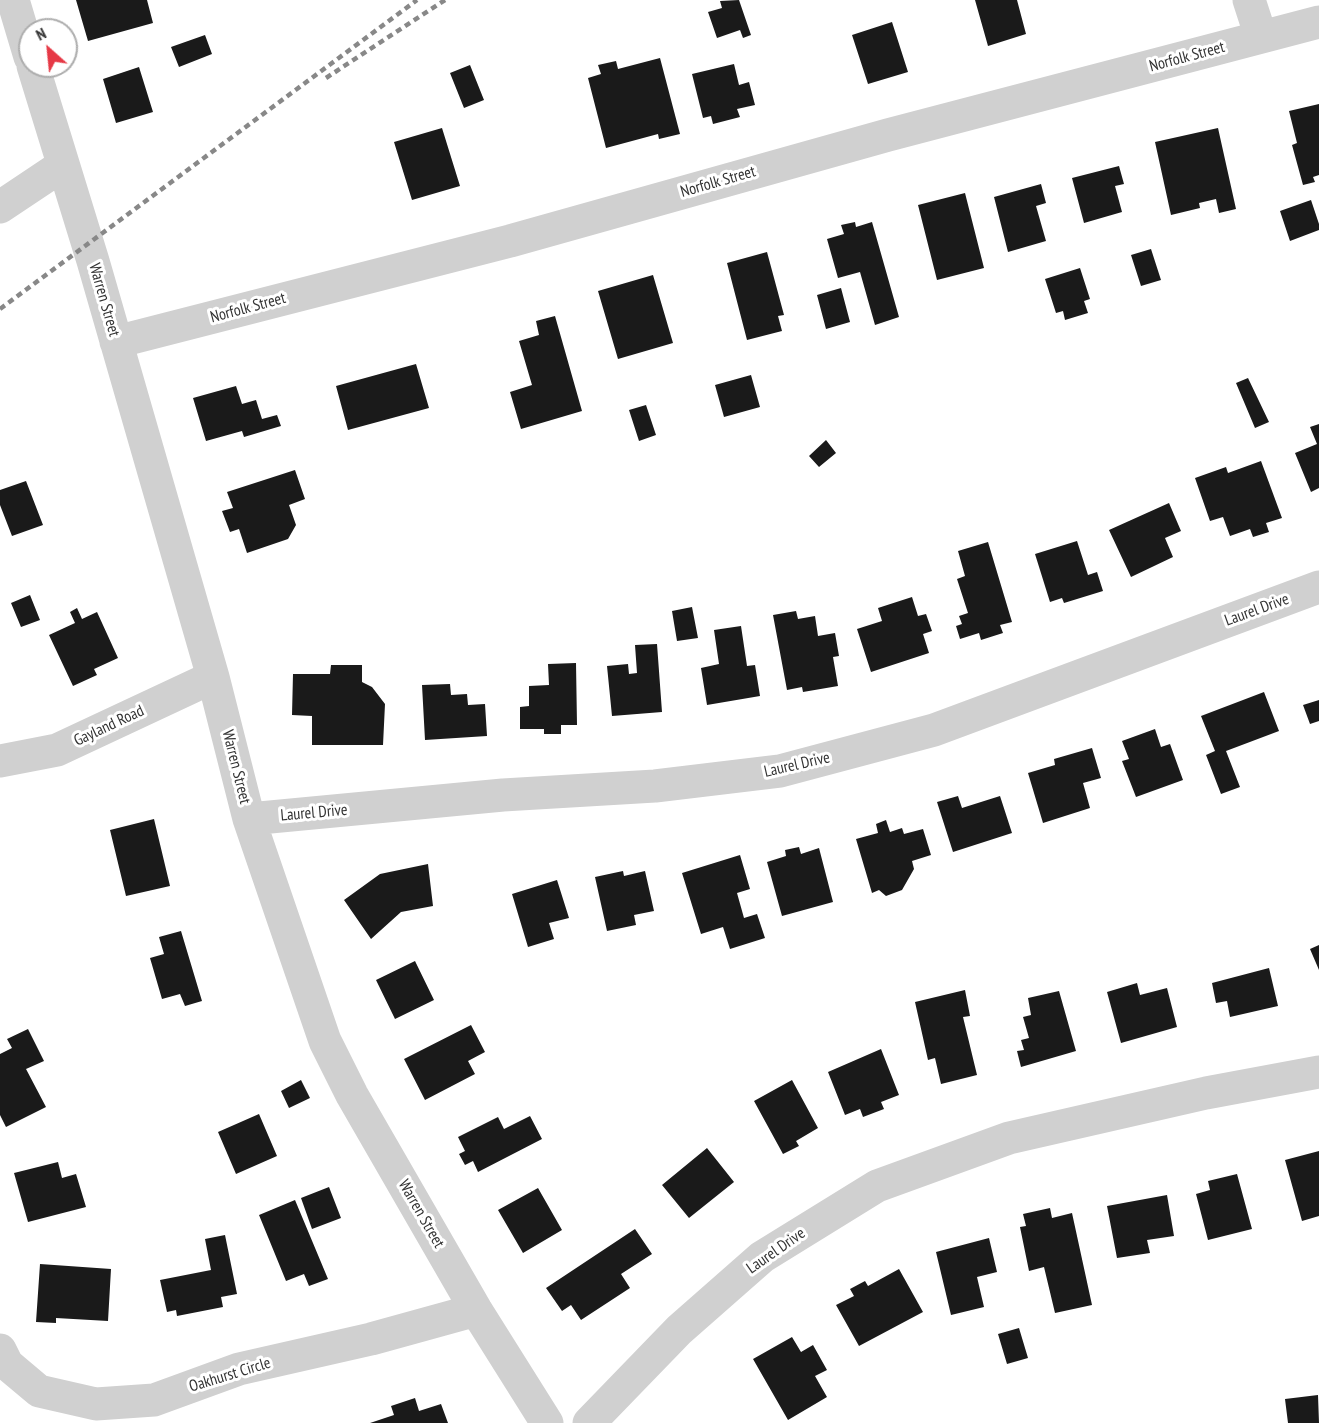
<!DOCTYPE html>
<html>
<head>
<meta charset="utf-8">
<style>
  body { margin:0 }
  #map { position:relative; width:1319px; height:1423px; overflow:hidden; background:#fff; font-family:"PT Sans Narrow",sans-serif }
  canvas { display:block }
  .north { position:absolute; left:18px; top:18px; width:60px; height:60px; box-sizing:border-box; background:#fff; border:2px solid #adadad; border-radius:50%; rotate:333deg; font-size:16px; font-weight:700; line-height:24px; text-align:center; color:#333 }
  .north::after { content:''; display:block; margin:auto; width:21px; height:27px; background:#e63946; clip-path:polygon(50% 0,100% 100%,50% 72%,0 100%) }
</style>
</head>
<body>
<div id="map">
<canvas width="1319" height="1423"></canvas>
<div class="north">N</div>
</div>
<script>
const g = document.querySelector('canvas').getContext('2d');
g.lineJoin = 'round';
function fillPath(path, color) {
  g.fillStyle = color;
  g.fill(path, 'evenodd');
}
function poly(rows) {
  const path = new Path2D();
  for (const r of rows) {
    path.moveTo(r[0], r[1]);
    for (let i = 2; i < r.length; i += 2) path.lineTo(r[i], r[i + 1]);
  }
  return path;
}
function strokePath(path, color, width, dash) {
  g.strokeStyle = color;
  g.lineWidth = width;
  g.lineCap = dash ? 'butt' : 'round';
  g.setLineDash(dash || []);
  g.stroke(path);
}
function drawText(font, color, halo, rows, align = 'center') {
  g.font = font + ' "PT Sans Narrow",sans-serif';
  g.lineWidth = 6;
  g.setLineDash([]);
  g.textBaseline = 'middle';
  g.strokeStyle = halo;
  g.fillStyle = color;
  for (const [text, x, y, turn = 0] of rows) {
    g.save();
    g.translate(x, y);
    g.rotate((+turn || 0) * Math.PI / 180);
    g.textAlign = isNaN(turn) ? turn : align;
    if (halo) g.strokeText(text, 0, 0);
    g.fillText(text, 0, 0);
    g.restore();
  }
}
fillPath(poly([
  [76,0,147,0,153,23,88,41],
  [739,0,751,35,743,38,740,30,717,38,708,12,722,8,720,1],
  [975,0,1017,0,1026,34,988,46],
  [892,22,908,72,868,84,852,35],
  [205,35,212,54,179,67,171,47],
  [660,58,680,134,659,139,658,134,606,148,588,78,601,74,598,65,616,61,618,69],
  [734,64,739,85,749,82,755,105,737,109,740,117,713,124,711,116,703,118,692,74],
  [470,65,484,100,464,108,450,73],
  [139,67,153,112,116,123,103,79],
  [1319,104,1319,175,1313,177,1315,182,1303,185,1292,145,1297,143,1289,111],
  [442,128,460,186,412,200,394,142],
  [1218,128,1236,209,1219,213,1216,199,1199,203,1200,208,1171,215,1155,142],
  [1119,166,1124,184,1115,186,1122,212,1084,223,1072,178],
  [1041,184,1046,203,1036,206,1046,241,1008,252,994,197],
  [965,193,984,268,937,280,918,205],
  [1311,200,1319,224,1319,230,1290,241,1280,211],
  [855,222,856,227,872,222,899,317,875,325,860,272,838,278,827,239,844,234,841,225],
  [1151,249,1161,280,1141,286,1131,255],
  [767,252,784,315,778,316,782,331,747,340,727,263],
  [1080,268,1090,299,1084,301,1088,313,1065,320,1063,311,1056,313,1045,279],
  [653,275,673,343,618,359,598,291],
  [841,288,850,322,826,329,817,295],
  [555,316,582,411,521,429,510,392,532,385,519,341,539,335,536,321],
  [416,364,429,408,348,430,336,386],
  [751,375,760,407,724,417,715,385],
  [1248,378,1269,422,1255,428,1236,383],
  [236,386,242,404,256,400,262,419,277,415,281,426,244,437,242,431,206,441,193,398],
  [646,405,656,435,639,441,629,410],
  [1319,424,1319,488,1311,492,1295,453,1317,444,1310,427],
  [826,440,836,453,819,467,809,456],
  [1261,461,1282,518,1266,523,1269,532,1253,537,1250,529,1230,536,1223,517,1210,521,1195,478,1226,467,1228,473],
  [295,470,305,499,289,505,296,525,288,539,247,553,239,529,230,532,222,511,233,508,227,492],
  [26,481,43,525,12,536,0,505,0,490],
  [1169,503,1181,531,1165,538,1173,557,1131,577,1109,530],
  [1077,541,1088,575,1097,572,1103,591,1064,603,1062,598,1050,602,1035,554],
  [988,542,1012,622,1000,625,1003,633,981,640,979,633,960,639,956,626,962,624,959,616,968,613,957,579,965,576,958,551],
  [30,595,40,620,21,627,11,603],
  [912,597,918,616,926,614,932,631,923,634,929,653,871,672,857,629,882,621,878,608],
  [692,607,698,638,677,641,672,611],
  [77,608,82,619,97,612,118,658,94,669,97,675,73,686,49,635,75,623,70,612],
  [796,611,798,619,815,616,818,636,835,633,839,656,833,657,838,686,803,692,802,687,787,690,773,615],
  [741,626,747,666,755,665,760,696,707,705,701,668,719,664,714,630],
  [657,644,662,712,612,716,607,666,628,664,629,674,637,673,635,645],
  [576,663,577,725,561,725,561,734,544,734,544,729,520,729,520,707,529,706,529,686,549,685,548,664],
  [331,665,362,665,362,682,372,687,385,704,383,745,312,745,312,716,292,715,293,674,330,674],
  [450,684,451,695,467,694,468,705,485,704,487,736,425,740,422,685],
  [1264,692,1279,731,1226,751,1240,787,1221,794,1206,755,1215,751,1201,716],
  [1319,700,1319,721,1310,724,1303,705],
  [1155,729,1161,747,1170,744,1183,780,1136,797,1122,761,1129,759,1122,741],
  [1092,748,1101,778,1083,783,1090,808,1043,823,1028,773,1055,765,1054,759],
  [958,796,962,808,1000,796,1012,833,953,852,937,802],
  [154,819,170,886,126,896,110,830],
  [886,820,890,832,902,828,904,834,923,829,931,855,912,861,914,869,902,890,886,896,879,890,872,893,856,839,878,833,876,824],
  [799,847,801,854,819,848,833,902,782,916,767,862,786,856,785,850],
  [740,855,750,889,737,893,744,918,757,914,765,938,730,949,723,927,701,934,682,873],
  [428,864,433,906,401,912,371,939,344,900,380,874],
  [623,871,624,876,645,871,654,911,634,915,636,925,607,931,595,877],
  [557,880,569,918,549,923,554,939,528,947,512,894],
  [181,931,202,1001,185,1006,180,994,162,999,150,958,164,954,159,937],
  [1319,945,1319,970,1310,949],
  [415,961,434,1000,395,1019,376,980],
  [1269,968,1278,1006,1230,1017,1227,1001,1216,1003,1212,983],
  [1137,983,1140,995,1167,988,1177,1027,1121,1043,1107,992],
  [965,990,970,1016,963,1017,977,1075,941,1084,935,1058,928,1060,915,1002],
  [1059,991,1076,1051,1021,1067,1017,1051,1024,1050,1021,1040,1029,1038,1023,1017,1031,1015,1028,998],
  [471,1025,485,1052,468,1061,475,1074,425,1100,404,1059],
  [28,1029,44,1061,26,1069,46,1107,6,1127,0,1115,0,1054,12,1048,7,1039],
  [881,1049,899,1095,881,1102,884,1109,863,1117,860,1109,845,1115,828,1072],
  [301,1080,310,1098,289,1108,281,1091],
  [792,1080,818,1128,796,1141,799,1146,783,1154,754,1101],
  [259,1114,277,1156,236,1174,218,1132],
  [530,1116,542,1139,478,1172,473,1161,465,1165,459,1154,465,1151,458,1137,498,1117,504,1129],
  [707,1148,734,1182,689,1218,662,1185],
  [1319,1151,1319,1216,1302,1221,1285,1160],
  [58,1162,62,1178,76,1174,86,1207,28,1222,14,1173],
  [1237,1174,1252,1229,1208,1240,1196,1194,1210,1190,1208,1181],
  [329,1187,341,1218,312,1229,301,1198],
  [538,1188,562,1230,523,1253,498,1210],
  [1167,1195,1174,1236,1147,1240,1150,1253,1117,1258,1107,1206],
  [295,1200,328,1279,309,1286,304,1274,286,1281,259,1215],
  [1050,1208,1052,1218,1072,1213,1092,1305,1055,1313,1044,1267,1029,1271,1020,1227,1026,1226,1023,1214],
  [635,1229,652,1254,621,1274,630,1288,581,1320,571,1305,562,1311,546,1288],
  [225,1235,237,1294,221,1297,223,1307,177,1316,176,1310,167,1312,160,1280,211,1270,205,1239],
  [989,1238,997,1272,977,1277,984,1307,951,1315,936,1252],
  [40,1264,111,1269,108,1321,56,1318,56,1323,36,1322],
  [899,1269,923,1312,859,1346,836,1305,854,1296,850,1289,865,1281,868,1286],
  [1019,1328,1028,1358,1007,1364,998,1334],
  [792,1337,801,1352,813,1345,827,1370,815,1376,827,1397,788,1420,753,1359],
  [1318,1395,1319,1423,1288,1423,1285,1399],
  [415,1398,419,1411,441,1404,448,1423,370,1423,394,1415,391,1406]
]), '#1a1a1a');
strokePath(poly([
  [13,0,30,57],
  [1249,0,1261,37],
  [33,66,93,261,213,677,249,819,325,1041,352,1095,476,1310,547,1423],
  [0,207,63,165],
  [116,342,510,241,888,135,1319,22],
  [0,761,57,750,213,677],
  [249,819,503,795,655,786,780,771,934,730,1319,587],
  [0,1350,7,1364,39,1391,96,1404,154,1400,239,1369,371,1339,476,1310],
  [589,1423,679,1330,762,1257,877,1186,1009,1138,1206,1093,1319,1072]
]), '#d0d0d0', 33);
strokePath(poly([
  [326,78,445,0],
  [0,309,417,0]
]), '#888', 4.5, [6, 4.5]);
drawText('16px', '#333', '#fff', [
  ["Norfolk Street",1187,57,-15],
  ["Norfolk Street",718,182,-16],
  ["Warren Street",104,300,74],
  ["Norfolk Street",248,308,-15],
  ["Laurel Drive",1257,610,-20],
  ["Gayland Road",109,726,-25],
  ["Laurel Drive",797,765,-13],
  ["Warren Street",236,767,76],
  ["Laurel Drive",314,813,-5],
  ["Warren Street",421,1214,60],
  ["Laurel Drive",776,1251,-35],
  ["Oakhurst Circle",230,1375,-17]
]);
</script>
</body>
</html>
